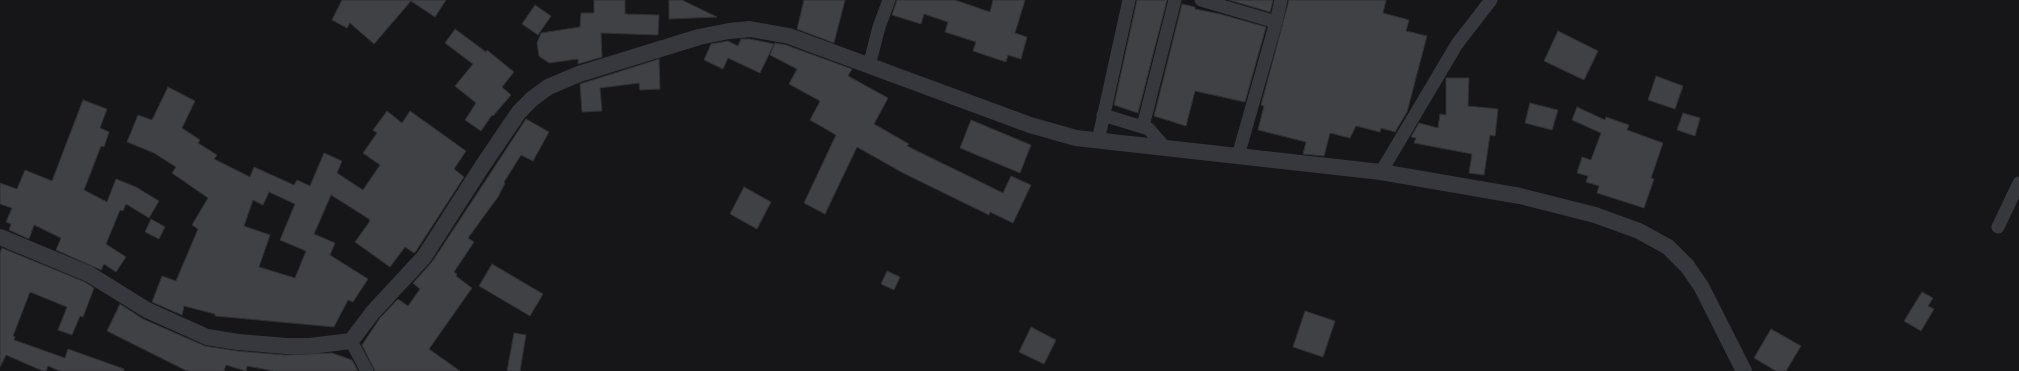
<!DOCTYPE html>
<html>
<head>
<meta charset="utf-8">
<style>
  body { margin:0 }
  canvas { display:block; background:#161618 }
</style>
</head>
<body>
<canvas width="2019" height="371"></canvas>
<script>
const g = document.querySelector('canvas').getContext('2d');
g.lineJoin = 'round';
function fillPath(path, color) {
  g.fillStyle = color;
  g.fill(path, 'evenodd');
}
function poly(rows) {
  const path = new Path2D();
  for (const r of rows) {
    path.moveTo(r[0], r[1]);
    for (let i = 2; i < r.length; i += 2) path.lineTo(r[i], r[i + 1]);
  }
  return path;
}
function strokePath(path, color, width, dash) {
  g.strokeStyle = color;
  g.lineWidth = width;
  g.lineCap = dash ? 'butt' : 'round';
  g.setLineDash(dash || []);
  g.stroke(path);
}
const building = poly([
  [342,0,446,0,435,17,411,1,374,44,350,23,347,28,332,20,342,0],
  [594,0,625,0,625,14,659,15,658,35,601,33,602,57,578,64,578,59,549,63,539,56,537,43,541,33,580,27,581,13,594,13,594,0],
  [669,0,682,0,717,17,669,19,669,0],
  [804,0,845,0,834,43,797,29,804,0],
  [897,0,955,0,990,12,993,0,1025,0,1015,33,1027,37,1021,59,1008,55,1006,62,973,51,976,42,945,32,948,22,924,14,921,24,892,15,897,0],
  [1137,0,1167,0,1138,113,1114,105,1137,0],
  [1229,0,1273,0,1270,12,1229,0],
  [1289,0,1386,0,1383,13,1409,20,1406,31,1427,36,1407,112,1395,132,1381,128,1380,132,1356,126,1350,138,1330,133,1324,156,1303,154,1306,142,1258,130,1264,106,1261,105,1289,0],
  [1182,4,1195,7,1195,9,1220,14,1266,27,1245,102,1195,91,1186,126,1154,116,1182,4],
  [535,5,551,16,538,35,522,24,535,5],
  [455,29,486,52,487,50,514,72,502,87,511,95,493,116,492,115,481,131,465,120,476,103,455,86,473,64,445,43,455,29],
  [1558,31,1598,51,1584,80,1544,61,1558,31],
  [741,39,750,39,774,44,760,73,728,58,723,69,704,60,711,44,728,41,738,46,741,39],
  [775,43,786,45,852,69,848,76,888,98,874,124,909,144,907,146,1003,193,1011,176,1031,185,1013,223,990,212,989,215,903,173,857,147,825,214,804,203,836,135,810,120,820,101,789,84,797,69,770,55,775,43],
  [659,59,660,89,640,90,639,83,600,88,602,111,582,112,580,84,659,59],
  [1656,76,1683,86,1675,109,1648,100,1656,76],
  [1446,78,1469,78,1468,106,1498,109,1495,136,1490,135,1484,175,1469,173,1472,154,1414,143,1416,138,1411,137,1419,123,1438,128,1440,114,1446,115,1446,78],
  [168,87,195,101,182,128,200,140,198,143,217,155,214,159,250,177,254,167,294,185,297,180,310,186,324,153,342,161,337,173,363,190,380,165,363,153,377,133,373,130,387,111,402,123,410,111,466,151,454,169,464,177,416,251,414,253,405,247,390,267,355,242,370,221,369,219,331,195,314,234,335,243,330,255,368,279,353,302,348,300,334,327,215,316,215,314,184,306,182,315,152,302,162,276,176,281,198,229,192,225,208,198,172,173,176,167,154,153,127,142,138,115,152,120,168,87],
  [269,192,295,204,280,240,306,251,295,278,259,267,270,235,244,226,253,200,263,205,269,192],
  [83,100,107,109,100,128,109,132,104,147,101,146,84,190,107,202,116,179,136,187,159,201,149,218,126,204,123,211,120,210,106,244,126,257,116,272,104,264,101,270,56,250,61,238,34,225,29,239,9,230,11,224,6,222,12,208,0,204,0,183,17,189,25,170,52,181,83,100],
  [1530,103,1558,110,1552,130,1525,123,1530,103],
  [1577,107,1605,120,1606,117,1629,125,1627,130,1663,143,1651,178,1654,179,1644,208,1597,193,1599,186,1586,182,1588,176,1577,173,1582,157,1591,160,1601,133,1572,120,1577,107],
  [1683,113,1700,118,1695,136,1677,130,1683,113],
  [526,119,549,132,533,161,521,155,504,182,505,183,498,197,468,238,474,242,454,272,457,274,456,276,472,288,429,349,460,371,375,371,362,345,380,318,398,299,408,306,420,289,413,283,432,262,526,119],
  [971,120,1031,145,1020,173,960,148,971,120],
  [744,187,771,202,757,229,730,214,744,187],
  [151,219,165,227,159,239,145,232,151,219],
  [2,248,85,282,94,288,83,317,80,316,72,335,58,330,67,307,30,292,13,336,15,337,14,340,65,358,68,349,124,369,124,371,60,371,48,366,46,371,43,371,6,355,0,367,0,253,2,248],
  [492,264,543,294,530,316,479,286,492,264],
  [887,271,900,277,894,290,881,284,887,271],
  [1922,292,1933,298,1928,306,1934,309,1921,331,1904,321,1922,292],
  [120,304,143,319,205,346,237,351,285,355,332,353,352,360,358,371,274,371,247,366,246,371,226,365,224,371,187,371,107,331,120,304],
  [1305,311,1335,321,1323,357,1293,347,1305,311],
  [1031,327,1056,340,1044,364,1019,352,1031,327],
  [1771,329,1801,346,1786,371,1776,371,1754,358,1771,329],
  [514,333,526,335,520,371,507,371,514,333]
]);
fillPath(building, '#404145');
strokePath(building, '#303034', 1);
strokePath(poly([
  [1201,0,1276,22,1238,156],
  [1276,22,1281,0],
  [869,66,879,27,889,0],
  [1103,115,1149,129,1165,148],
  [1143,126,1175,0],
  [1098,141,1129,0],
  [1381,172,1457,44,1491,0],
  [1998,227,2019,183],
  [351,341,367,371]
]), '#37383d', 13);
strokePath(poly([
  [0,237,89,274,147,310,207,337,238,342,286,346,310,346,351,341,373,312,424,257,483,165,519,112,532,99,548,87,579,74,699,37,729,31,750,29,789,36,1030,125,1076,138,1381,172,1520,196,1595,215,1639,231,1668,247,1687,266,1701,286,1744,371]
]), '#37383d', 16);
</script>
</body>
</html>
